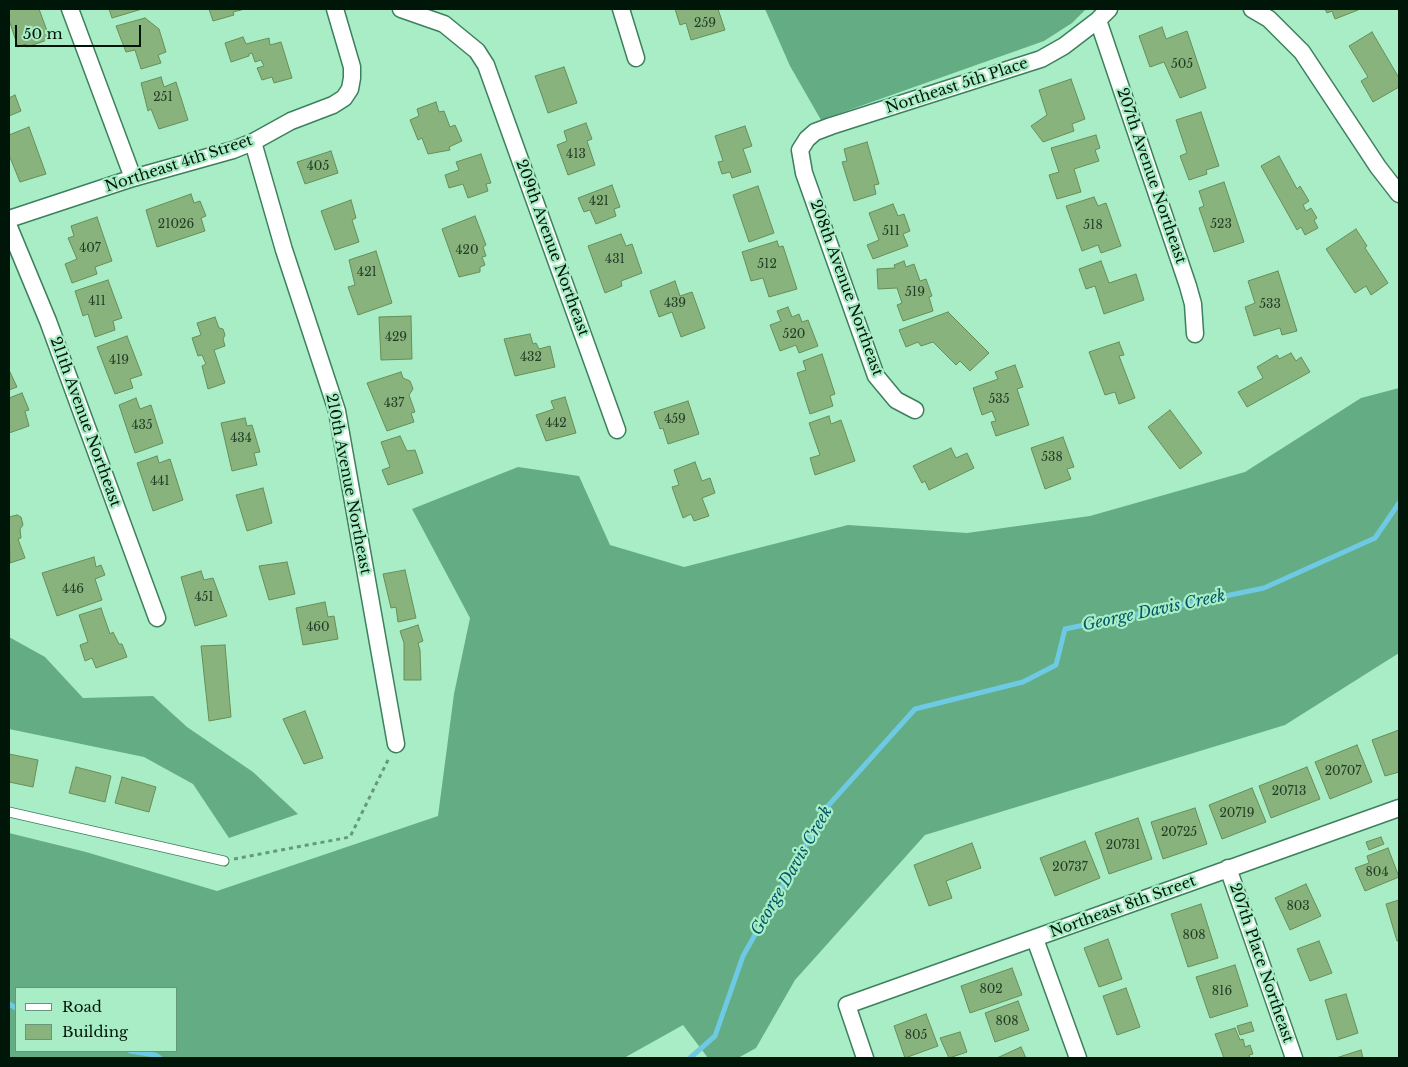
<!DOCTYPE html>
<html>
<head>
<meta charset="utf-8">
<style>
  body { margin:0 }
  #map { position:relative; width:1408px; height:1067px; overflow:hidden; background:#a8edc5; font-family:"Libre Baskerville",serif }
  canvas { display:block }
  .frame { position:absolute; inset:0; border:10px solid #001609; pointer-events:none }
  .legend { position:absolute; left:15px; top:987px; width:162px; height:65px; box-sizing:border-box; background:#a8edc5; border:1px solid #65977a; margin:0; padding:6px 9px; list-style:none; font-size:15px; color:#001609 }
  .legend li { display:flex; align-items:center; gap:10px; height:25px }
  .legend b { width:25px; border:1px solid #65977a }
  .scale { position:absolute; left:15px; top:25px; width:126px; height:22px; box-sizing:border-box; border:2px solid #001609; border-top:0; padding-left:6px; font-size:15px; line-height:18px; white-space:nowrap; color:#001609; -webkit-text-stroke:4px #a8edc5; paint-order:stroke }
</style>
</head>
<body>
<div id="map">
<canvas width="1408" height="1067"></canvas>
<div class="frame"></div>
<ul class="legend">
<li><b style="height:6px;background:#fff"></b>Road</li>
<li><b style="height:14px;background:#89b37c"></b>Building</li>
</ul>
<div class="scale">50 m</div>
</div>
<script>
const g = document.querySelector('canvas').getContext('2d');
g.lineJoin = 'round';
function fillPath(path, color) {
  g.fillStyle = color;
  g.fill(path, 'evenodd');
}
function poly(rows) {
  const path = new Path2D();
  for (const r of rows) {
    path.moveTo(r[0], r[1]);
    for (let i = 2; i < r.length; i += 2) path.lineTo(r[i], r[i + 1]);
  }
  return path;
}
function strokePath(path, color, width, dash) {
  g.strokeStyle = color;
  g.lineWidth = width;
  g.lineCap = dash ? 'butt' : 'round';
  g.setLineDash(dash || []);
  g.stroke(path);
}
function drawText(font, color, halo, rows, align = 'center') {
  g.font = font + ' "Libre Baskerville",serif';
  g.lineWidth = 4.5;
  g.setLineDash([]);
  g.textBaseline = 'middle';
  g.strokeStyle = halo;
  g.fillStyle = color;
  for (const [text, x, y, turn = 0] of rows) {
    g.save();
    g.translate(x, y);
    g.rotate((+turn || 0) * Math.PI / 180);
    g.textAlign = isNaN(turn) ? turn : align;
    if (halo) g.strokeText(text, 0, 0);
    g.fillText(text, 0, 0);
    g.restore();
  }
}
fillPath(poly([
  [765,9,1086,9,1072,23,1044,41,821,120,790,66],
  [1399,388,1399,653,1285,725,925,835,795,980,756,1048,738,1058,708,1058,683,1025,624,1058,9,1058,9,833,86,852,217,891,438,816,454,694,470,618,412,509,518,467,579,476,610,545,684,567,848,525,967,533,1090,516,1245,472,1361,398],
  [16,988,176,988,176,1051,16,1051],
  [9,637,45,657,83,698,153,696,187,727,253,772,298,814,229,838,193,784,144,757,9,729]
]), '#64ac84');
strokePath(poly([
  [9,1004,16,1008],
  [130,1051,155,1055,160,1058],
  [690,1058,715,1036,743,956,827,807,915,709,1023,682,1056,665,1065,629,1264,588,1375,538,1399,503]
]), '#6ec9e3', 5);
const building = poly([
  [9,9,39,9,50,39,27,47,26,44,18,47,9,20,9,9],
  [109,9,142,9,112,18,109,9],
  [209,9,245,9,233,12,234,15,213,21,209,9],
  [675,9,718,9,725,30,691,40,686,23,680,25,675,9],
  [1325,9,1358,9,1358,10,1335,19,1332,11,1327,13,1325,9],
  [145,18,159,29,166,52,158,55,161,63,141,69,135,50,126,52,116,26,145,18],
  [1162,27,1166,39,1187,31,1206,88,1180,98,1164,62,1150,67,1139,36,1162,27],
  [1372,32,1399,78,1399,87,1373,102,1361,81,1368,77,1349,46,1372,32],
  [243,37,246,44,269,38,270,45,281,42,292,78,274,83,272,77,262,80,257,68,264,66,261,60,255,62,252,53,249,54,249,56,231,62,225,43,243,37],
  [564,67,577,103,548,113,535,76,564,67],
  [161,77,164,87,176,82,188,120,159,129,151,109,148,111,141,83,161,77],
  [1071,79,1085,119,1072,124,1074,131,1043,142,1031,126,1047,115,1039,90,1071,79],
  [15,95,21,111,9,116,9,98,15,95],
  [436,102,439,112,444,111,450,127,455,125,462,141,449,147,450,150,428,154,422,138,418,140,410,120,419,116,417,109,436,102],
  [1201,112,1219,166,1206,170,1207,174,1189,180,1180,156,1187,153,1176,120,1201,112],
  [586,123,592,139,587,141,595,165,568,175,557,145,567,141,564,131,586,123],
  [745,126,752,146,743,149,751,172,732,178,730,172,722,174,718,162,723,161,715,136,745,126],
  [29,127,46,174,20,182,9,155,9,135,29,127],
  [1096,135,1100,148,1095,150,1099,161,1074,169,1081,192,1057,199,1049,175,1059,172,1051,148,1096,135],
  [867,142,879,184,874,185,876,194,854,201,842,162,847,161,844,149,867,142],
  [331,151,338,173,305,184,297,162,331,151],
  [481,154,491,183,486,184,488,191,468,198,463,184,449,188,445,175,459,170,456,162,481,154],
  [1279,156,1297,189,1300,186,1309,201,1303,205,1306,211,1311,208,1317,218,1314,220,1318,228,1305,235,1301,227,1297,230,1261,166,1279,156],
  [1224,182,1244,242,1214,252,1199,208,1204,206,1199,191,1224,182],
  [612,185,620,207,614,209,616,216,596,224,590,210,584,212,578,198,612,185],
  [758,186,774,233,749,242,733,195,758,186],
  [191,194,194,203,200,201,206,216,201,218,205,231,157,247,146,210,191,194],
  [1094,197,1098,206,1106,203,1121,246,1101,253,1098,245,1082,251,1066,206,1094,197],
  [351,200,356,218,352,220,359,242,335,250,321,211,351,200],
  [893,204,898,216,904,214,910,231,903,234,908,246,873,259,867,245,879,240,869,213,893,204],
  [475,216,486,245,483,247,486,256,482,257,485,265,480,267,480,272,459,277,442,229,475,216],
  [97,217,112,261,95,267,97,274,72,283,65,264,77,259,68,238,74,236,71,226,97,217],
  [1356,229,1367,246,1365,248,1388,283,1371,295,1366,286,1355,293,1326,249,1356,229],
  [621,234,626,246,632,244,642,273,621,281,622,286,605,293,588,246,621,234],
  [777,241,779,247,783,246,797,289,769,297,763,278,751,281,742,252,777,241],
  [376,251,392,303,358,315,348,287,355,285,349,260,376,251],
  [904,261,906,267,914,264,920,281,926,279,932,296,929,297,933,311,903,321,897,305,902,303,897,288,878,289,877,269,895,268,894,265,904,261],
  [1101,261,1109,283,1136,274,1144,300,1104,314,1095,286,1086,289,1079,269,1101,261],
  [1278,271,1297,331,1282,335,1280,328,1254,336,1245,307,1255,303,1248,281,1278,271],
  [108,280,122,318,113,321,115,330,95,337,88,314,83,316,75,291,108,280],
  [675,281,680,296,692,292,705,328,681,337,672,312,659,317,650,291,675,281],
  [788,307,792,317,799,314,802,322,808,320,818,346,799,353,796,345,780,351,770,325,781,321,777,311,788,307],
  [948,312,989,353,970,371,960,361,956,365,933,342,921,346,918,342,906,347,899,330,948,312],
  [411,316,412,359,381,360,379,317,411,316],
  [215,317,219,328,223,329,225,335,223,339,225,346,214,350,225,383,208,389,202,366,206,364,202,355,198,356,192,338,201,335,197,323,215,317],
  [530,334,533,344,536,343,539,349,550,346,555,367,515,376,504,339,530,334],
  [127,336,142,375,130,379,133,388,115,394,97,347,127,336],
  [1119,342,1124,355,1119,356,1135,398,1119,404,1115,392,1105,395,1089,352,1119,342],
  [1291,353,1296,361,1301,357,1310,372,1247,407,1238,392,1263,378,1257,367,1277,355,1279,359,1291,353],
  [822,354,835,394,830,396,833,406,810,414,797,373,806,370,803,361,822,354],
  [1015,365,1023,387,1017,389,1029,425,996,436,991,422,996,421,992,411,982,415,973,388,998,379,995,372,1015,365],
  [9,370,17,387,9,390,9,370],
  [401,372,403,378,410,381,413,389,409,395,415,412,411,413,414,422,387,431,367,383,401,372],
  [22,393,29,410,25,411,29,426,9,433,9,398,22,393],
  [565,397,576,433,546,441,536,415,554,409,551,401,565,397],
  [136,398,140,409,151,405,163,443,135,453,119,405,136,398],
  [688,401,699,434,668,444,663,428,660,429,654,412,688,401],
  [1170,410,1202,453,1180,469,1148,427,1170,410],
  [829,416,831,424,841,420,855,461,815,475,810,458,820,455,809,423,829,416],
  [245,418,247,426,252,425,260,452,254,453,257,465,232,471,221,423,245,418],
  [400,436,407,451,415,450,423,473,388,485,382,470,390,467,381,442,400,436],
  [1063,437,1074,467,1067,469,1071,479,1045,489,1031,448,1063,437],
  [951,448,956,458,967,453,974,468,929,490,925,481,922,483,913,466,951,448],
  [157,456,159,463,170,459,183,500,153,511,137,463,157,456],
  [695,462,702,481,710,478,715,493,702,498,709,516,694,521,691,514,683,518,672,487,679,485,674,470,695,462],
  [263,488,272,523,247,531,236,495,263,488],
  [17,515,21,517,23,525,20,529,21,538,18,539,25,558,10,563,9,517,17,515],
  [94,557,96,567,101,565,105,575,95,579,102,600,57,616,42,573,94,557],
  [287,562,295,594,269,600,259,566,287,562],
  [405,570,416,618,398,622,396,607,391,608,383,574,405,570],
  [201,571,204,580,213,578,227,616,195,626,181,577,201,571],
  [325,602,328,617,334,616,338,639,303,645,296,608,325,602],
  [101,608,110,634,113,632,119,644,122,644,127,657,96,668,92,658,85,661,80,645,88,642,79,615,101,608],
  [418,625,423,641,418,643,420,650,421,680,404,680,404,643,400,631,418,625],
  [225,645,231,717,209,721,201,646,225,645],
  [305,711,323,758,304,764,283,719,305,711],
  [1399,730,1399,772,1385,776,1372,740,1399,730],
  [1357,745,1372,782,1330,799,1315,762,1357,745],
  [9,754,38,760,33,787,9,782,9,754],
  [76,767,111,776,105,802,69,793,76,767],
  [1307,767,1320,799,1271,818,1259,786,1307,767],
  [122,777,156,787,149,812,115,803,122,777],
  [1252,788,1266,822,1222,839,1209,805,1252,788],
  [1195,808,1207,844,1163,859,1151,822,1195,808],
  [1138,818,1152,859,1109,874,1095,833,1138,818],
  [1381,837,1384,844,1369,850,1366,842,1381,837],
  [1085,841,1100,878,1055,896,1040,858,1085,841],
  [972,843,981,868,946,881,952,898,929,906,914,865,972,843],
  [1388,848,1399,877,1365,891,1355,868,1369,863,1367,856,1388,848],
  [1306,884,1321,916,1290,930,1275,898,1306,884],
  [1399,900,1399,941,1397,941,1386,904,1399,900],
  [1201,904,1218,958,1188,967,1171,914,1201,904],
  [1108,939,1122,979,1099,987,1084,948,1108,939],
  [1319,941,1332,973,1310,981,1297,949,1319,941],
  [1235,965,1248,1006,1210,1018,1196,977,1235,965],
  [1012,968,1022,995,970,1013,961,986,1012,968],
  [1126,988,1140,1027,1117,1035,1103,996,1126,988],
  [1346,994,1358,1033,1337,1040,1325,1000,1346,994],
  [1018,1001,1029,1030,995,1042,985,1013,1018,1001],
  [926,1014,938,1046,905,1058,894,1026,926,1014],
  [1251,1022,1254,1031,1240,1035,1237,1026,1251,1022],
  [1235,1028,1240,1040,1243,1039,1245,1047,1250,1045,1253,1054,1249,1055,1250,1058,1224,1058,1215,1034,1235,1028],
  [960,1032,967,1052,949,1058,940,1038,960,1032],
  [1021,1047,1026,1058,997,1058,1021,1047],
  [1361,1050,1363,1058,1336,1058,1361,1050]
]);
fillPath(building, '#89b37c');
strokePath(building, '#668e59', 1);
const lane = poly([
  [9,812,224,861]
]);
const street = poly([
  [70,9,133,178],
  [401,9,444,24,477,51,486,65,617,430],
  [621,9,636,58],
  [1252,9,1269,19,1302,52,1378,167,1399,194],
  [1098,20,1188,286,1193,304,1195,334],
  [253,142,284,250,337,411,396,744],
  [9,219,133,178,233,150,253,142,291,121,333,105,344,98,350,89,352,78,352,67,335,9],
  [9,227,48,321,157,618],
  [915,410,896,400,876,376,804,173,800,150,807,139,815,132,831,126,1041,59,1064,46,1098,20,1109,9],
  [1228,868,1294,1058],
  [1035,939,1078,1058],
  [865,1058,847,1005,1399,808]
]);
strokePath(lane, '#3d805d', 11);
strokePath(street, '#3d805d', 19);
strokePath(poly([
  [234,859,350,837,389,758]
]), '#66997b', 3, [4, 4]);
strokePath(lane, '#fff', 9);
strokePath(street, '#fff', 16);
drawText('12px', '#223d26', null, [
  ["259",705,24],
  ["505",1182,65],
  ["251",163,98],
  ["413",576,155],
  ["405",318,167],
  ["421",599,202],
  ["21026",176,225],
  ["523",1221,225],
  ["518",1093,226],
  ["511",891,232],
  ["407",90,249],
  ["420",467,251],
  ["431",615,260],
  ["512",767,265],
  ["421",367,273],
  ["519",915,293],
  ["411",97,302],
  ["439",675,304],
  ["533",1270,305],
  ["520",794,335],
  ["429",396,338],
  ["432",531,358],
  ["419",119,361],
  ["535",999,400],
  ["437",394,404],
  ["459",675,420],
  ["442",556,424],
  ["435",142,426],
  ["434",241,439],
  ["538",1052,458],
  ["441",160,482],
  ["446",73,590],
  ["451",204,598],
  ["460",318,628],
  ["20707",1343,772],
  ["20713",1289,792],
  ["20719",1237,814],
  ["20725",1179,833],
  ["20731",1123,846],
  ["20737",1070,868],
  ["804",1377,873],
  ["803",1298,907],
  ["808",1194,936],
  ["802",991,990],
  ["816",1222,992],
  ["808",1007,1022],
  ["805",916,1036]
]);
drawText('15px', '#001609', '#a8edc5', [
  ["Northeast 5th Place",957,86,-18],
  ["Northeast 4th Street",179,164,-18],
  ["207th Avenue Northeast",1151,176,71],
  ["209th Avenue Northeast",552,248,70],
  ["208th Avenue Northeast",846,288,70],
  ["211th Avenue Northeast",85,422,70],
  ["210th Avenue Northeast",348,484,79],
  ["Northeast 8th Street",1123,907,-20],
  ["207th Place Northeast",1261,963,71]
]);
drawText('italic 16px', '#015567', '#a8edc5', [
  ["George Davis Creek",1154,611,-12],
  ["George Davis Creek",792,871,-60]
]);
</script>
</body>
</html>
